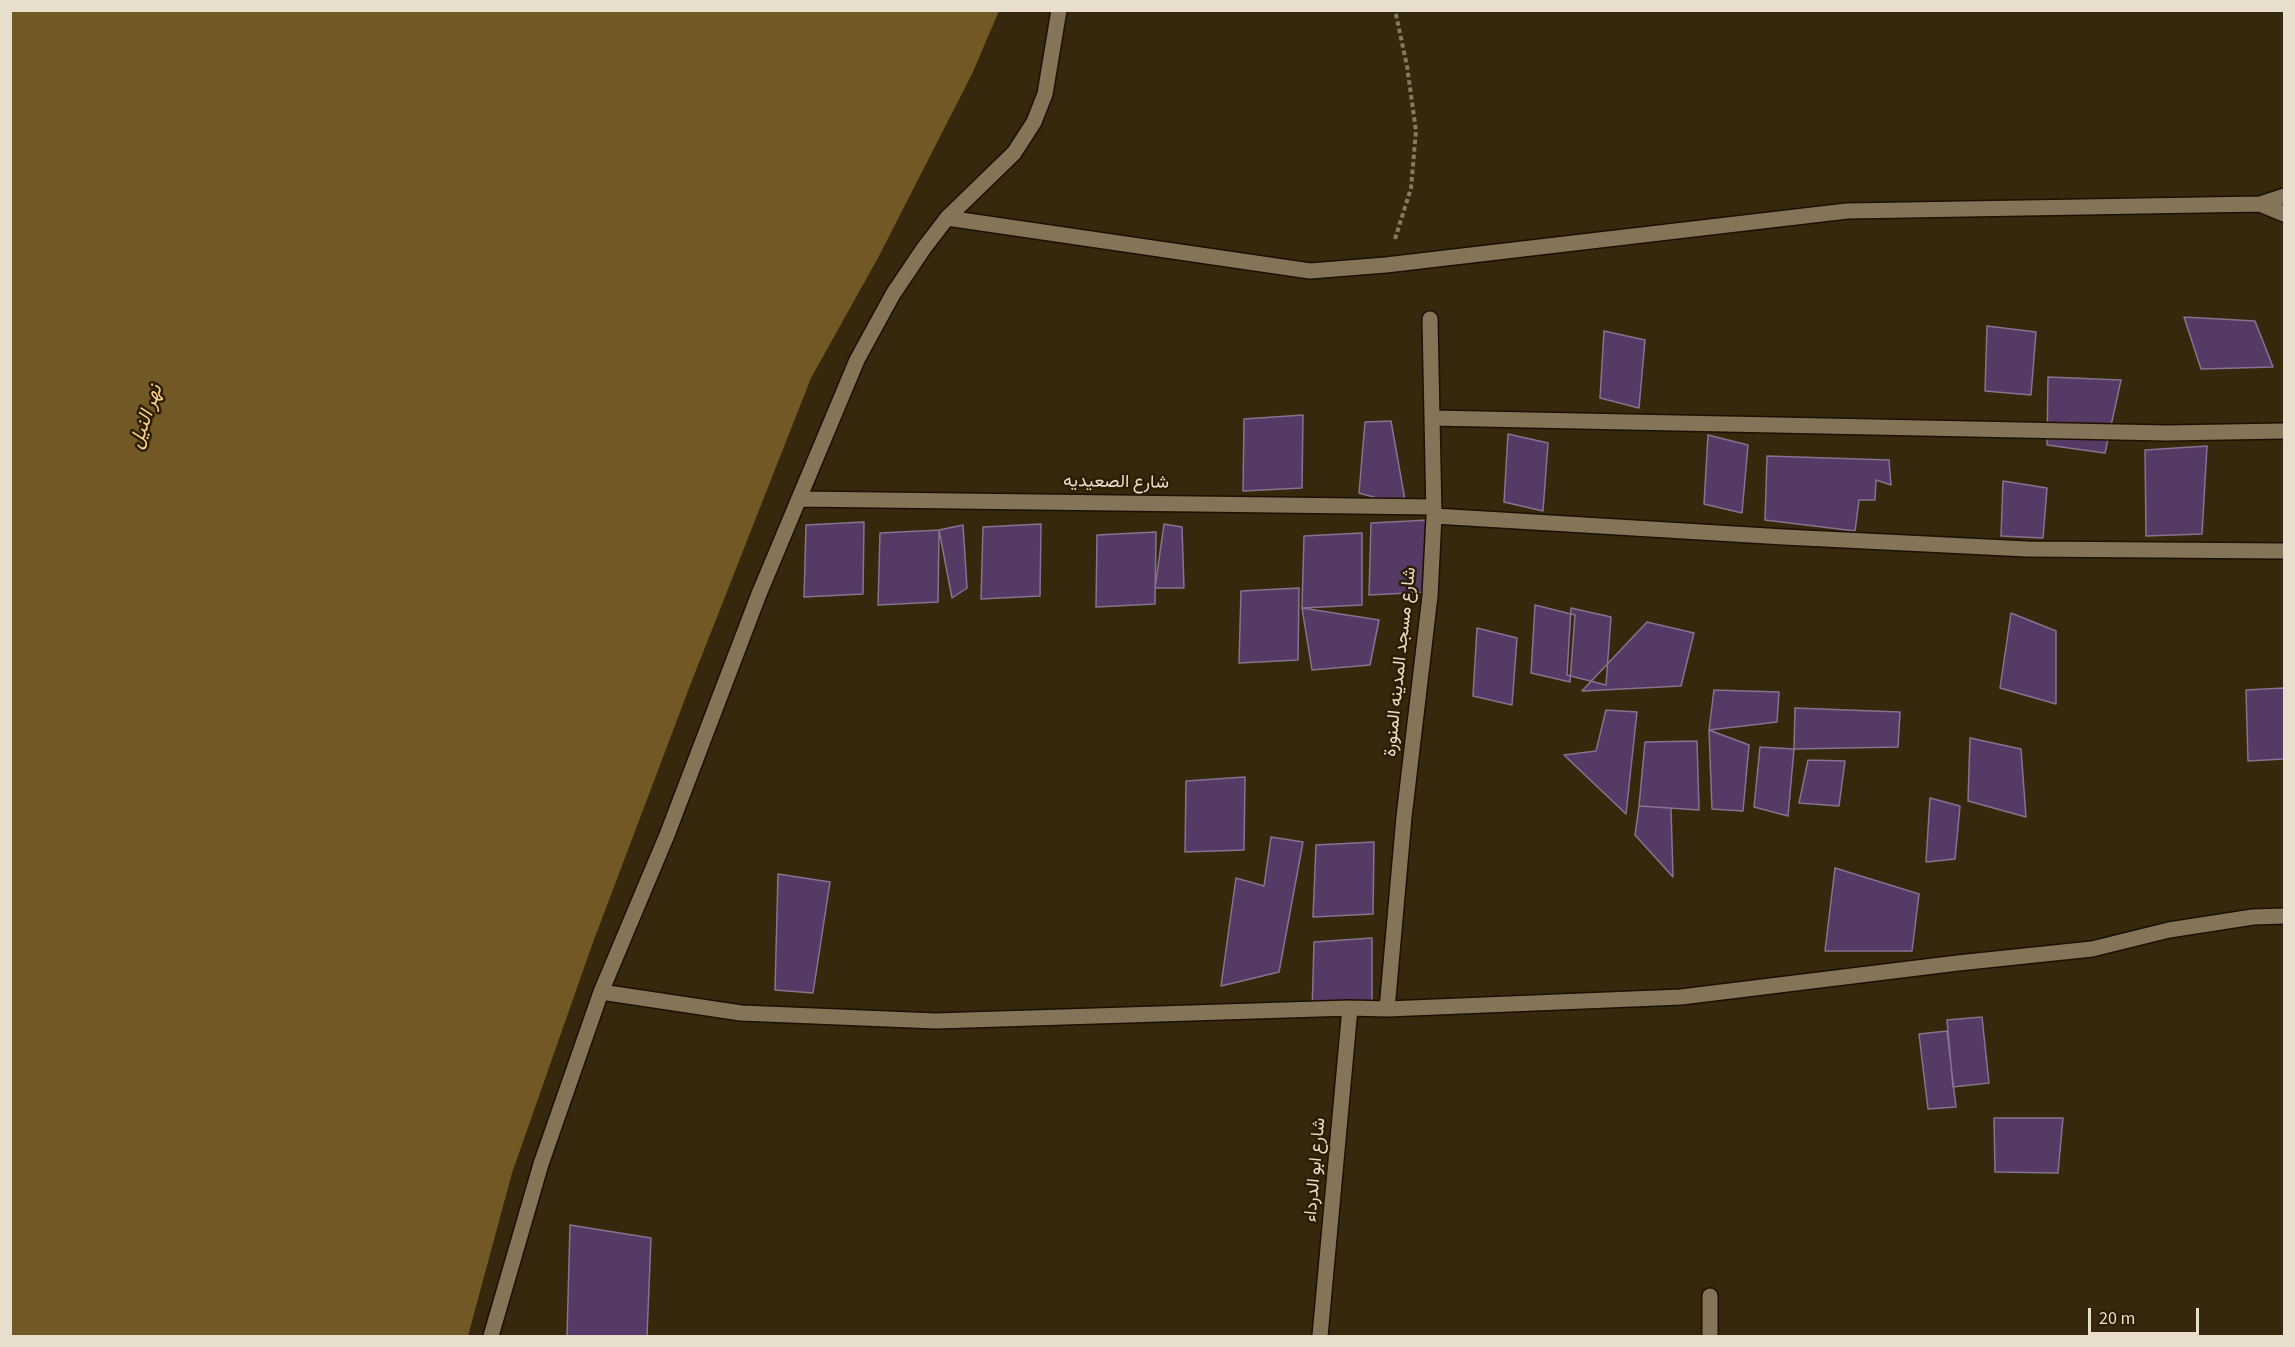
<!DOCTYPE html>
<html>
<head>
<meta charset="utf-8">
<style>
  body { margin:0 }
  #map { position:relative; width:2295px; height:1347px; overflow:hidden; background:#36280c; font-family:"Source Sans 3",sans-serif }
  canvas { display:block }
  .frame { position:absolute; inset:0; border:12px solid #e7dece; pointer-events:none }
  .scale { position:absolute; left:2088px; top:1308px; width:111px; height:27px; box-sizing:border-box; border:3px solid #e7dece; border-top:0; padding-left:8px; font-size:18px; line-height:21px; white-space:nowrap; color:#e7dece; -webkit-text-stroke:4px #2c1e03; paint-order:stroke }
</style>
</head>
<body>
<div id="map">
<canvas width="2295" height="1347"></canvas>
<div class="frame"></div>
<div class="scale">20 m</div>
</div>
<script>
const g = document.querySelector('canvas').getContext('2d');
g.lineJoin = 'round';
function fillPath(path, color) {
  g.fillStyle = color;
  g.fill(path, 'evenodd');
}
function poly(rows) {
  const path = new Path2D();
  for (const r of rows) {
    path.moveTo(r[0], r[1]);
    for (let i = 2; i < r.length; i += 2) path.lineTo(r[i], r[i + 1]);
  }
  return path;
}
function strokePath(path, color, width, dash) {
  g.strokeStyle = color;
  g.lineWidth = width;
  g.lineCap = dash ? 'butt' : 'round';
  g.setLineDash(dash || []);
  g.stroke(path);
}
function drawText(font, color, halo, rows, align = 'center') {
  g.font = font + ' "Source Sans 3",Vazirmatn,sans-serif';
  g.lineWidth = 5;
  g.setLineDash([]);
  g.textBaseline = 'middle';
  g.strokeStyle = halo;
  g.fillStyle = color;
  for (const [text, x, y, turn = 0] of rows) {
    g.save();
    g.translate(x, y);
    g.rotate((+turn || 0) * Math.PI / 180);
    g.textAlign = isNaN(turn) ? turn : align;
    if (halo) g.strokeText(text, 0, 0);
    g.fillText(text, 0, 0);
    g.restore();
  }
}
fillPath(poly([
  [10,11,999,11,972,74,879,256,811,378,691,683,592,945,512,1173,468,1336,11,1336]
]), '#725825');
const building = poly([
  [2184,317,2255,321,2273,367,2201,369,2184,317],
  [1987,326,2036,332,2031,395,1985,391,1987,326],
  [1604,331,1645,340,1639,408,1600,398,1604,331],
  [2048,377,2121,380,2105,453,2047,445,2048,377],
  [1303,415,1302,488,1243,491,1244,419,1303,415],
  [1391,421,1406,506,1359,493,1365,422,1391,421],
  [1508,434,1548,443,1543,511,1504,502,1508,434],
  [1708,435,1748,445,1742,513,1704,504,1708,435],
  [2207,446,2202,534,2146,536,2145,450,2207,446],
  [1767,456,1889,460,1891,485,1876,480,1875,500,1859,500,1855,531,1765,520,1767,456],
  [2003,481,2047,488,2043,538,2001,536,2003,481],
  [1429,520,1428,592,1369,595,1371,523,1429,520],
  [864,522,863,594,804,597,806,525,864,522],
  [1041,524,1040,596,981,599,983,527,1041,524],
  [1164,524,1182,527,1184,588,1155,588,1164,524],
  [963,525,967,588,952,598,939,530,963,525],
  [939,530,938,602,878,605,880,533,939,530],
  [1156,532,1155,604,1096,607,1097,535,1156,532],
  [1362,533,1362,605,1302,608,1304,536,1362,533],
  [1299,588,1298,660,1239,663,1241,591,1299,588],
  [1535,605,1575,615,1570,682,1531,673,1535,605],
  [1302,608,1379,620,1370,665,1312,670,1302,608],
  [1571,608,1611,617,1606,685,1567,675,1571,608],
  [2011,613,2056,631,2056,704,2000,688,2011,613],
  [1647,622,1694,633,1681,686,1582,691,1647,622],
  [1477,628,1517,638,1512,705,1473,696,1477,628],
  [2284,688,2284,759,2248,761,2246,690,2284,688],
  [1714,690,1779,692,1777,722,1709,730,1714,690],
  [1795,708,1900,712,1898,747,1794,749,1795,708],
  [1606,710,1637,712,1626,814,1564,755,1596,751,1606,710],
  [1709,730,1749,745,1743,811,1712,809,1709,730],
  [1970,738,2021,749,2026,817,1968,801,1970,738],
  [1697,741,1699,810,1639,806,1645,742,1697,741],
  [1760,747,1794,749,1788,816,1754,807,1760,747],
  [1808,760,1845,761,1839,806,1799,803,1808,760],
  [1245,777,1244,850,1185,852,1186,781,1245,777],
  [1930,798,1960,806,1955,859,1926,862,1930,798],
  [1639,806,1671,808,1673,877,1635,835,1639,806],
  [1271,837,1303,842,1279,972,1221,986,1236,878,1264,886,1271,837],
  [1374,842,1373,914,1313,917,1316,845,1374,842],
  [1835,868,1919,894,1912,951,1825,951,1835,868],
  [778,874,830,882,813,993,775,990,778,874],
  [1372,938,1372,1011,1312,1013,1314,942,1372,938],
  [1982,1017,1989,1083,1953,1087,1947,1020,1982,1017],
  [1947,1031,1956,1107,1928,1109,1919,1034,1947,1031],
  [1994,1118,2063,1118,2058,1173,1995,1172,1994,1118],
  [570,1225,651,1238,647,1336,567,1336,570,1225]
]);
fillPath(building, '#543a65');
strokePath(building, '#847490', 1.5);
const minor = poly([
  [2260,204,2284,214],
  [947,218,1310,271,1386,265,1847,211,2260,204,2284,196],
  [1432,418,2167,433,2284,431],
  [799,499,1434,507],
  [1434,516,1784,537,2027,549,2284,551],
  [601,992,741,1013,936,1021,1350,1008,1387,1009,1681,997,1958,963,2092,949,2169,930,2253,917,2284,916],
  [1387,1009,1404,817,1430,596,1434,516,1430,319],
  [491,1336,541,1164,601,992,667,835,759,594,857,360,893,294,924,248,947,218,1014,153,1034,122,1045,94,1059,10],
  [1320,1336,1350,1008],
  [1710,1336,1710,1296]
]);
strokePath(minor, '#1d1000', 18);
strokePath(poly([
  [1395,239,1411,188,1416,131,1407,66,1395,10]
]), '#857a63', 4, [4.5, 3]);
strokePath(minor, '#857558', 15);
drawText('18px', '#e7dece', '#2c1e03', [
  ["شارع الصعيديه",1116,483,1],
  ["شارع مسجد المدينه المنورة",1401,662,-84],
  ["شارع ابو الدرداء",1316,1170,-85]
]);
drawText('italic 20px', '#fcd185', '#2c1e03', [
  ["نهر النيل",147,417,-71]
]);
</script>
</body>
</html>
